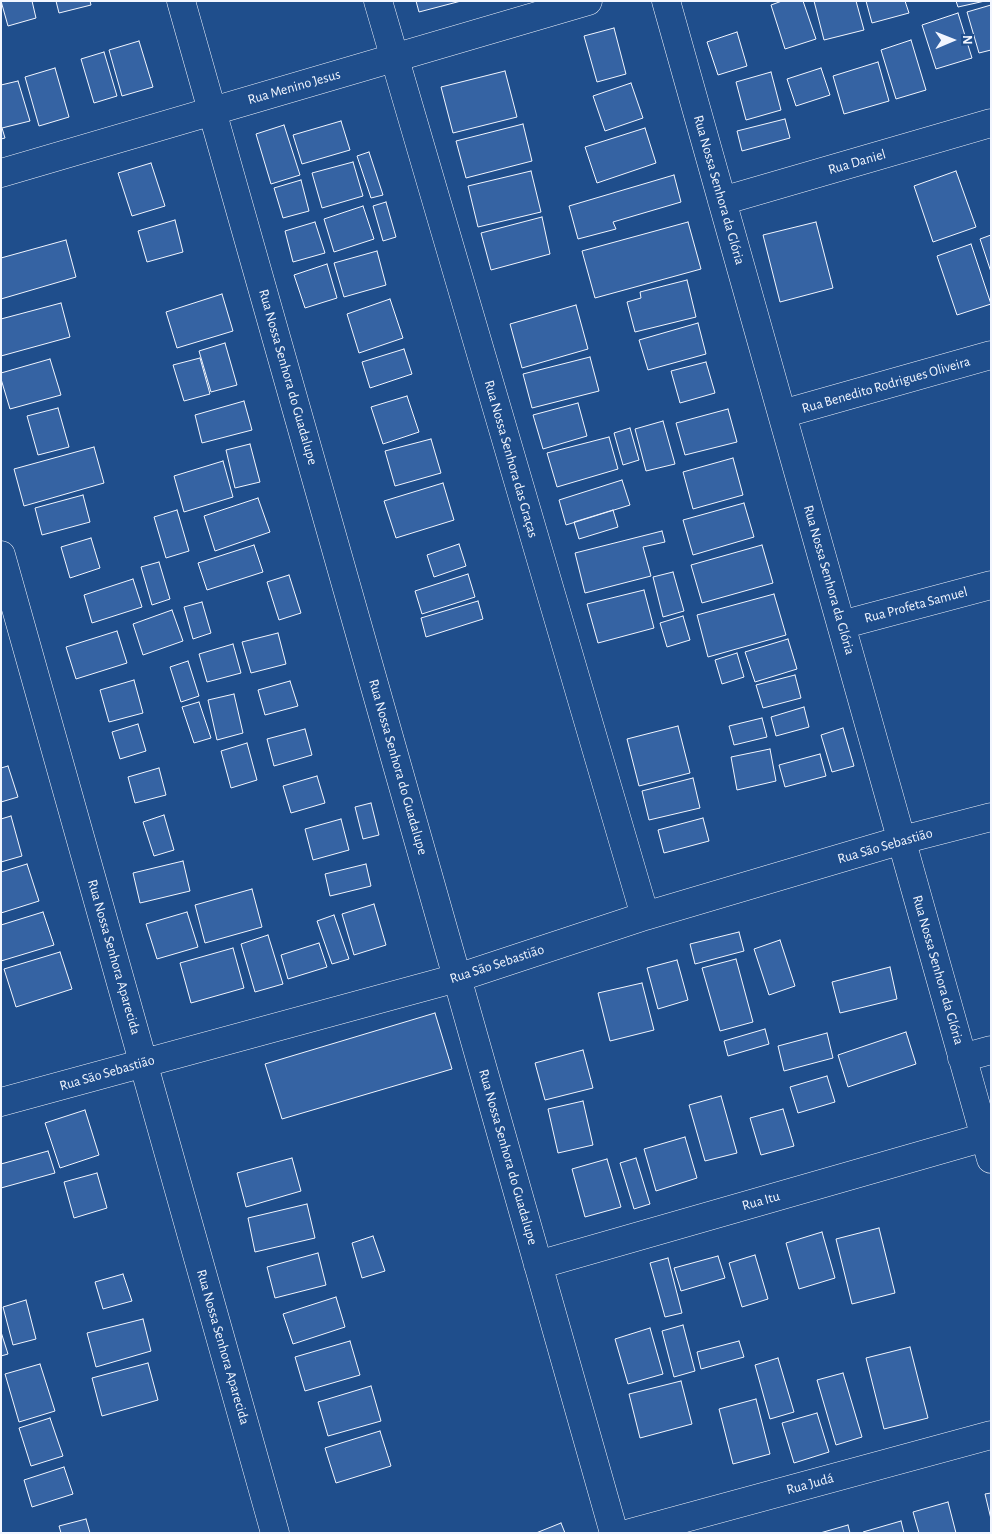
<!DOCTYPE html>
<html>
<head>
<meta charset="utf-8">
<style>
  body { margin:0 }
  #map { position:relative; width:992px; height:1534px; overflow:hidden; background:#1f4e8c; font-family:"Alegreya Sans",sans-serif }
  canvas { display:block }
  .frame { position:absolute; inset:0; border:2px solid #f2f6ff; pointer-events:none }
  .north { position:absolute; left:927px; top:15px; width:50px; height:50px; -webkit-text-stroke:4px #1f4e8c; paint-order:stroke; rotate:89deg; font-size:14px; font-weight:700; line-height:20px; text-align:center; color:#f2f6ff }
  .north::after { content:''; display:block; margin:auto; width:18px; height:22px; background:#f2f6ff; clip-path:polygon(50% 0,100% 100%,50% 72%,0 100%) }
</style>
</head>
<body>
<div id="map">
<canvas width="992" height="1534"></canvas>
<div class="frame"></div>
<div class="north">N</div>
</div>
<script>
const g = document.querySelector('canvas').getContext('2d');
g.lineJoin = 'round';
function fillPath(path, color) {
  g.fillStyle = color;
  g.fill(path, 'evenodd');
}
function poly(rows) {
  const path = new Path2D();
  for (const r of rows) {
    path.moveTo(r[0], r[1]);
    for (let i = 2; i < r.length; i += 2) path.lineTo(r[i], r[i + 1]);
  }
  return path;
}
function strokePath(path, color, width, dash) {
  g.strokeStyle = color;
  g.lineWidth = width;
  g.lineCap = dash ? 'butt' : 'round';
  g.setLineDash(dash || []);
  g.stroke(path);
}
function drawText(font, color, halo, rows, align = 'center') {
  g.font = font + ' "Alegreya Sans",sans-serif';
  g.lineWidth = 4;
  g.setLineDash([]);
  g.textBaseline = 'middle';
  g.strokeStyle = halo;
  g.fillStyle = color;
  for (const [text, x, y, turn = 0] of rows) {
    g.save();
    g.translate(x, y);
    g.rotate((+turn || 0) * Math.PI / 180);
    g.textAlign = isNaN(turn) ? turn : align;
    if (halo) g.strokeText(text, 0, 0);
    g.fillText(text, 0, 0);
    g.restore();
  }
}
const building = poly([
  [1,1,32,1,36,18,8,26,1,1],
  [56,1,90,1,91,5,59,13,56,1],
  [416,1,461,1,419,12,416,1],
  [782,1,803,1,816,39,785,49,771,5,782,1],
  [814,1,856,1,864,30,824,40,814,1],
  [866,1,905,1,909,13,872,23,866,1],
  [956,1,985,1,958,7,956,1],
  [991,5,991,50,979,53,967,12,991,5],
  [958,13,972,58,936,69,922,25,958,13],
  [614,28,626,74,597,82,584,36,614,28],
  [737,32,747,66,718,75,707,42,737,32],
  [911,40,926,90,896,99,881,50,911,40],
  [139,41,153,87,122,96,109,50,139,41],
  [104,52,117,96,94,103,81,59,104,52],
  [878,62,889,101,844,114,833,76,878,62],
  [55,68,69,117,39,126,25,77,55,68],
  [821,68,830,95,796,106,787,79,821,68],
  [505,71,517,117,453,133,441,87,505,71],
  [771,72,781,110,746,120,736,82,771,72],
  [18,81,30,121,2,128,5,138,1,139,1,85,18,81],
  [631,83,643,118,605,131,593,96,631,83],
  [785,119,790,138,742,151,737,131,785,119],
  [341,121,350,150,302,164,293,135,341,121],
  [523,124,532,161,466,178,456,141,523,124],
  [284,125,300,175,271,184,256,134,284,125],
  [645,128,656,163,597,183,585,147,645,128],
  [369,152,383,195,371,198,357,156,369,152],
  [353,162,363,196,322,208,312,173,353,162],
  [151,163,165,206,132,216,118,173,151,163],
  [531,171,541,212,478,227,468,186,531,171],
  [956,171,976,227,933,242,914,186,956,171],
  [674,175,681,202,613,222,616,229,578,239,569,206,674,175],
  [301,180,309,211,283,218,274,188,301,180],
  [386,202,396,237,383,241,373,206,386,202],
  [363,206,374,239,334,252,324,219,363,206],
  [542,217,550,254,491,270,481,233,542,217],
  [175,220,183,252,147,262,138,231,175,220],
  [315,222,325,253,293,262,285,231,315,222],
  [688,222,701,269,595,298,582,251,688,222],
  [816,222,833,288,780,302,763,235,816,222],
  [991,235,991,272,980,239,991,235],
  [66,240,76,277,1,299,1,258,66,240],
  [971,244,991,304,957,315,937,256,971,244],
  [377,251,386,285,344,297,334,263,377,251],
  [327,264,337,298,305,308,294,275,327,264],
  [687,280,696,317,635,332,627,302,641,298,640,292,687,280],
  [222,294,233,331,177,348,166,312,222,294],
  [390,299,403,338,359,353,347,314,390,299],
  [61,303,70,337,1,356,1,319,61,303],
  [576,305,588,349,522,368,510,324,576,305],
  [698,323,706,354,648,370,639,340,698,323],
  [225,343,237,385,211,392,199,351,225,343],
  [404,349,412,374,370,388,362,362,404,349],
  [590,357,599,391,532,408,523,374,590,357],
  [200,358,210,394,184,401,173,365,200,358],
  [50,359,61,395,10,409,1,379,1,373,50,359],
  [706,362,715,393,680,403,671,371,706,362],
  [407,396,419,432,383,444,371,407,407,396],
  [244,401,252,430,202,443,195,415,244,401],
  [578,403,587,436,543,449,533,415,578,403],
  [58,408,69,447,38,455,27,416,58,408],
  [728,409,737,442,685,455,676,423,728,409],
  [663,421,675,464,646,471,635,429,663,421],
  [630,428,639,460,623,465,614,433,630,428],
  [609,437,618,469,557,487,547,453,609,437],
  [431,439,441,473,395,486,385,451,431,439],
  [250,444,260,482,235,488,226,450,250,444],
  [94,447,104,483,24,506,14,469,94,447],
  [733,458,743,495,693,509,683,472,733,458],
  [223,461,233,497,184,512,174,476,223,461],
  [622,480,630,505,566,525,559,500,622,480],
  [443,483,454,520,396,538,384,501,443,483],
  [83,495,90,522,42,535,35,508,83,495],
  [258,498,270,532,215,551,204,516,258,498],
  [744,503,754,537,693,555,683,520,744,503],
  [177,510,189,551,166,558,154,517,177,510],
  [613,510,618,527,579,539,574,522,613,510],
  [662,531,665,542,643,547,651,576,585,593,575,553,662,531],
  [91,538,100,568,70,578,61,547,91,538],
  [459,544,466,566,434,577,427,555,459,544],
  [254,545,263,572,207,590,198,563,254,545],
  [762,545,773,583,702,603,691,565,762,545],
  [159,562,170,599,152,605,141,567,159,562],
  [673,572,684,611,663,617,653,577,673,572],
  [468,574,475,597,422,614,415,591,468,574],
  [289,575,301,613,279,620,267,582,289,575],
  [133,579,142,607,92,623,84,595,133,579],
  [644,590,654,628,598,643,587,604,644,590],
  [774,594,786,635,708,657,697,615,774,594],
  [478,601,483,619,426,637,421,618,478,601],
  [202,602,211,633,193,639,184,607,202,602],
  [172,610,183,641,143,655,133,624,172,610],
  [683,616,690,640,667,647,660,623,683,616],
  [117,631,127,663,76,679,66,647,117,631],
  [278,633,286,664,251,673,242,642,278,633],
  [788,639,797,669,755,682,745,652,788,639],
  [233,644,241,673,207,682,199,654,233,644],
  [737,653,744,677,722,684,715,660,737,653],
  [188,661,199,696,181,702,170,667,188,661],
  [795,675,801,698,763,708,756,685,795,675],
  [134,680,143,713,109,722,100,690,134,680],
  [290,681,298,706,265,715,258,690,290,681],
  [234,694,243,733,217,740,208,700,234,694],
  [199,702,211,738,194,743,182,707,199,702],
  [804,707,809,727,776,736,771,717,804,707],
  [762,718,767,737,734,745,729,726,762,718],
  [138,724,146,751,120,759,112,732,138,724],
  [678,726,690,773,639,786,627,739,678,726],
  [843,728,854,766,832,772,821,735,843,728],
  [305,729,312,755,274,766,267,739,305,729],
  [247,743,257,780,231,788,221,751,247,743],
  [770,749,776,781,737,790,731,757,770,749],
  [820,754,826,776,785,787,779,765,820,754],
  [8,766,18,797,1,802,1,768,8,766],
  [159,768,166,795,135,803,128,777,159,768],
  [317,776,325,803,291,813,283,786,317,776],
  [693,778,700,808,649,820,642,791,693,778],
  [371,803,379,835,363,839,355,807,371,803],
  [164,815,174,850,154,856,143,822,164,815],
  [11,816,22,856,1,862,1,819,11,816],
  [703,818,709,841,664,853,658,830,703,818],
  [341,819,349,850,313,860,305,829,341,819],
  [183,861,190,891,140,903,133,873,183,861],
  [27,864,39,901,1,913,1,872,27,864],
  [366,864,371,886,330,896,325,874,366,864],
  [252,889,262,927,205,943,195,905,252,889],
  [374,904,386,945,354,955,342,914,374,904],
  [43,912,54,945,1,961,1,925,43,912],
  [187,912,198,947,157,959,146,924,187,912],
  [334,915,349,959,332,964,317,921,334,915],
  [739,932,744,951,695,964,690,944,739,932],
  [268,935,283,984,255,992,241,944,268,935],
  [780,940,795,986,769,995,754,949,780,940],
  [319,943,327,967,288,979,281,955,319,943],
  [233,948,244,988,191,1003,180,963,233,948],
  [60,952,72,989,16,1007,4,969,60,952],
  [736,959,753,1022,720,1031,702,968,736,959],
  [677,960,688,1000,658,1009,647,968,677,960],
  [890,967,897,999,840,1013,832,982,890,967],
  [642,983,654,1030,610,1041,598,993,642,983],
  [435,1013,452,1069,282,1119,265,1064,435,1013],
  [765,1029,769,1044,728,1056,724,1041,765,1029],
  [906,1032,916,1064,848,1087,838,1055,906,1032],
  [827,1033,833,1058,784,1071,778,1046,827,1033],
  [583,1050,593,1088,545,1100,535,1063,583,1050],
  [827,1076,835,1102,798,1113,790,1087,827,1076],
  [721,1096,737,1153,705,1161,689,1105,721,1096],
  [583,1101,593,1145,558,1153,548,1109,583,1101],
  [783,1109,794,1146,761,1155,750,1118,783,1109],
  [85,1110,99,1155,60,1168,45,1123,85,1110],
  [685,1137,697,1178,656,1191,644,1149,685,1137],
  [48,1151,55,1173,1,1188,1,1164,48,1151],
  [292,1158,301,1191,246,1207,237,1173,292,1158],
  [636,1158,650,1204,634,1209,620,1163,636,1158],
  [607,1159,621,1207,585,1217,572,1169,607,1159],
  [97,1173,107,1208,74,1218,64,1182,97,1173],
  [307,1204,315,1238,255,1252,248,1218,307,1204],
  [879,1228,895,1293,852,1304,836,1239,879,1228],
  [822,1232,835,1278,799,1289,786,1243,822,1232],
  [373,1236,385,1271,362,1278,352,1243,373,1236],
  [318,1253,326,1285,275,1298,267,1267,318,1253],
  [755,1255,768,1299,742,1307,729,1263,755,1255],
  [718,1256,725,1278,681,1291,674,1268,718,1256],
  [668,1258,682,1313,665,1317,650,1263,668,1258],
  [123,1274,132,1301,103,1309,95,1282,123,1274],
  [336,1297,345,1327,293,1344,283,1314,336,1297],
  [26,1300,36,1339,13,1345,3,1307,26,1300],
  [143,1319,151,1351,96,1367,87,1333,143,1319],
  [683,1325,695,1371,674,1377,662,1331,683,1325],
  [650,1328,663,1374,628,1384,615,1339,650,1328],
  [1,1332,8,1354,1,1356,1,1332],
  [350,1341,360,1375,305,1391,295,1357,350,1341],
  [739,1341,744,1357,701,1369,697,1352,739,1341],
  [910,1347,928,1418,884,1429,866,1358,910,1347],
  [778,1358,794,1412,770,1419,755,1365,778,1358],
  [148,1363,158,1400,102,1416,92,1378,148,1363],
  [40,1364,55,1411,19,1422,5,1374,40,1364],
  [843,1373,862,1437,836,1445,817,1380,843,1373],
  [681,1381,692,1424,640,1438,629,1394,681,1381],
  [371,1386,381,1421,328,1436,318,1402,371,1386],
  [756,1399,770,1454,733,1464,719,1409,756,1399],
  [817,1413,829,1452,794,1463,782,1423,817,1413],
  [50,1418,63,1456,31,1466,19,1428,50,1418],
  [380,1431,391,1466,336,1483,325,1448,380,1431],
  [64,1467,73,1494,32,1507,24,1480,64,1467],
  [991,1493,991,1519,985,1494,991,1493],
  [948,1502,956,1533,919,1533,913,1512,948,1502],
  [86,1519,90,1533,61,1533,59,1526,86,1519],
  [901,1521,904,1533,863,1533,863,1532,901,1521],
  [561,1523,565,1533,536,1533,561,1523],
  [848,1525,850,1533,820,1533,848,1525]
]);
fillPath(building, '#3563a3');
strokePath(building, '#f2f6ff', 1);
const minor = poly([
  [181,1,614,1533],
  [378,1,645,916],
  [666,1,991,1159],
  [1,173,588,1],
  [722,201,991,123],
  [782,414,991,355],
  [1,555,275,1533],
  [841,625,991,585],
  [962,1058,991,1050],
  [1,1102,457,978,645,916,902,840,991,817],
  [538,1265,985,1137],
  [630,1533,991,1435]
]);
strokePath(minor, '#f2f6ff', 29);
strokePath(minor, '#1f4e8c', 28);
drawText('14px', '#f2f6ff', '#1f4e8c', [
  ["Rua Menino Jesus",294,87,-16],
  ["Rua Daniel",857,162,-16],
  ["Rua Nossa Senhora da Glória",719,190,74],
  ["Rua Nossa Senhora do Guadalupe",288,377,74],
  ["Rua Benedito Rodrigues Oliveira",886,385,-16],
  ["Rua Nossa Senhora das Graças",511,459,74],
  ["Rua Nossa Senhora da Glória",829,580,74],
  ["Rua Profeta Samuel",916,605,-15],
  ["Rua Nossa Senhora do Guadalupe",398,767,74],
  ["Rua São Sebastião",885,846,-16],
  ["Rua Nossa Senhora Aparecida",114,957,74],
  ["Rua São Sebastião",497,964,-18],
  ["Rua Nossa Senhora da Glória",938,970,74],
  ["Rua São Sebastião",107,1073,-16],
  ["Rua Nossa Senhora do Guadalupe",508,1157,74],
  ["Rua Itu",761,1201,-16],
  ["Rua Nossa Senhora Aparecida",223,1347,74],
  ["Rua Judá",810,1484,-15]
]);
</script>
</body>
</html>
